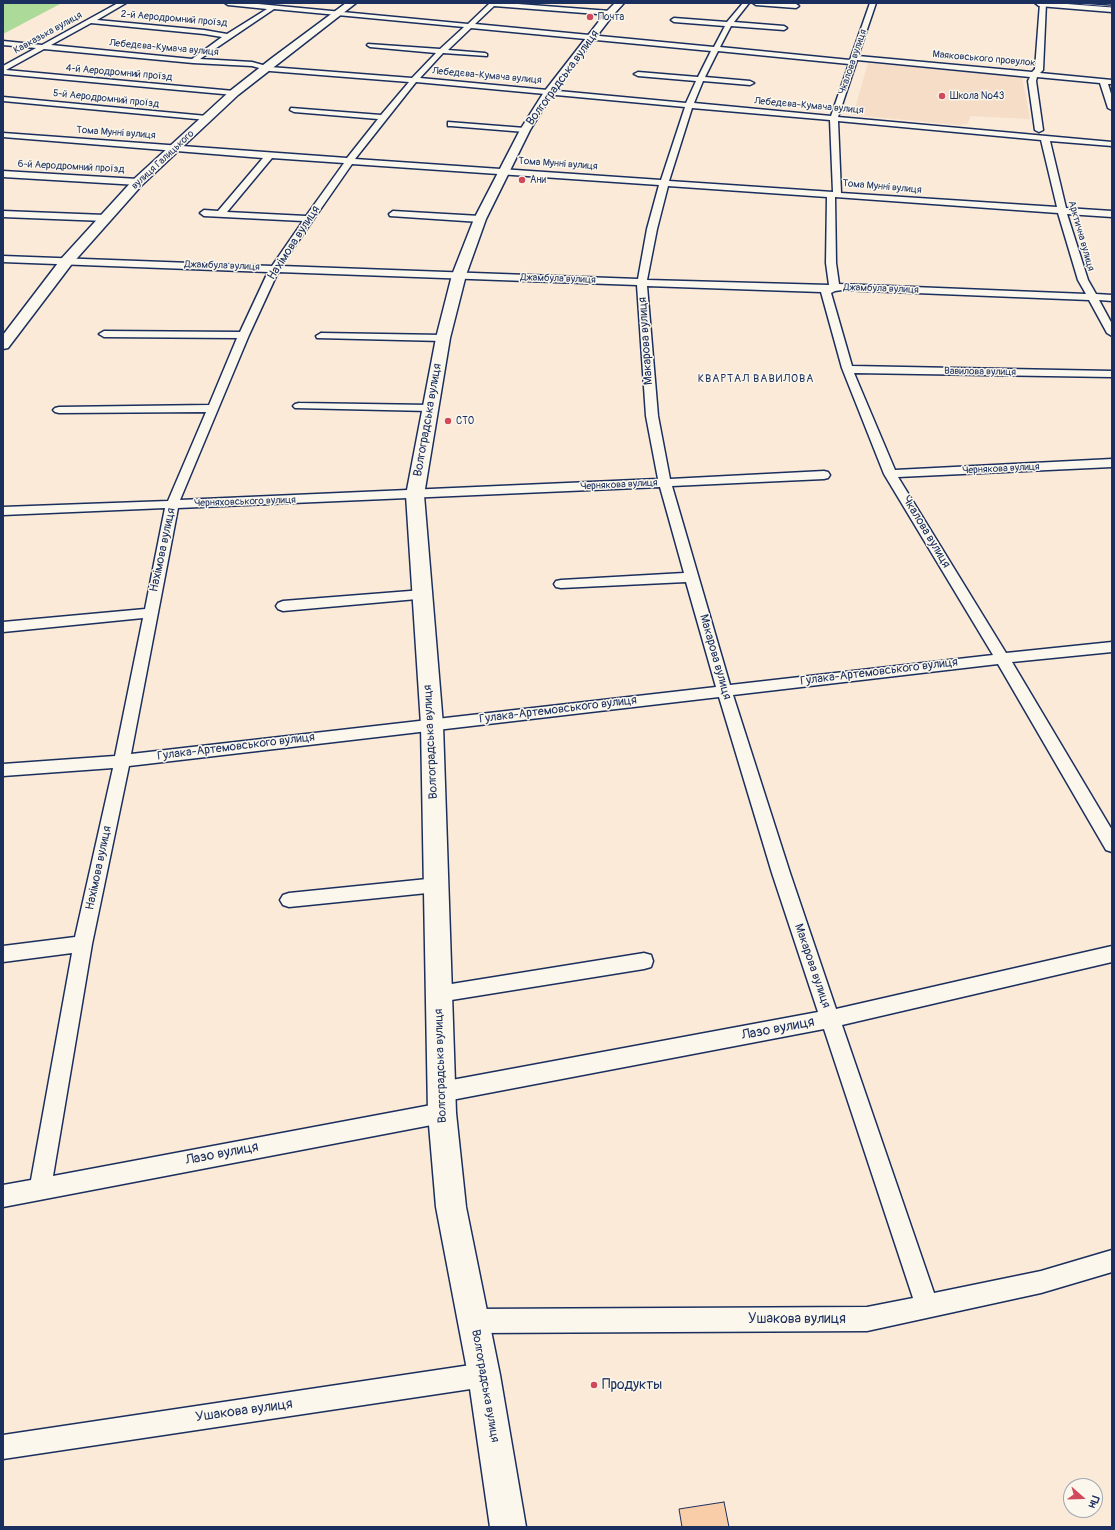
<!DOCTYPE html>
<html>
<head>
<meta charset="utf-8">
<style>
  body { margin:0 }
  #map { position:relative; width:1115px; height:1530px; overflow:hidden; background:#faead7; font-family:Pangolin,sans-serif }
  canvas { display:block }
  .frame { position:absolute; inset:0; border:4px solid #1b2f5e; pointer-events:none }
  .north { position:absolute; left:1063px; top:1478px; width:40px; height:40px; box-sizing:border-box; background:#fbf7ec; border:1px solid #a1a7b3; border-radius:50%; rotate:110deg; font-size:11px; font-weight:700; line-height:16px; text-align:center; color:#1b2f5e }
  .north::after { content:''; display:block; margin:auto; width:14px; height:18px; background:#d1495b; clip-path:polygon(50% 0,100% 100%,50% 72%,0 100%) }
</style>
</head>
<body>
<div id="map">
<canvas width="1115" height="1530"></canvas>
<div class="frame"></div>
<div class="north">Пн</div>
</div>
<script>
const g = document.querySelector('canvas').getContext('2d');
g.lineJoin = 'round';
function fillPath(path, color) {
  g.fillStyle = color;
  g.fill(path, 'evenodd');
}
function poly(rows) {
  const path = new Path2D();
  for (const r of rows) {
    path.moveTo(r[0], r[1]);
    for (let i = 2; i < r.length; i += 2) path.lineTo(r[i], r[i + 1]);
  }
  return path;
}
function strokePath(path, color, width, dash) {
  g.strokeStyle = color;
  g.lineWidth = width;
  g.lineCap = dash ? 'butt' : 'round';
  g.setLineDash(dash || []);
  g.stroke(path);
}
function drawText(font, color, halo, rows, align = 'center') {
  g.font = font + ' Pangolin,sans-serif';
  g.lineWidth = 3;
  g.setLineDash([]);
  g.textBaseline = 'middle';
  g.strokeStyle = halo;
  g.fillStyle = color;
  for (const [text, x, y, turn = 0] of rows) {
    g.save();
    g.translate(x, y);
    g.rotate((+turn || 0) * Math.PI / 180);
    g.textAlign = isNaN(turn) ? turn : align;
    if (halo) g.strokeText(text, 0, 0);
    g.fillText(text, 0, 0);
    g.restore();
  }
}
fillPath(poly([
  [868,63,1022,76,1030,119,970,116,968,124,958,125,853,115]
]), '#f5ddc7');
fillPath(poly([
  [3,3,62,3,3,34]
]), '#acda99');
const building = poly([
  [724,1502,729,1527,682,1527,679,1509,724,1502]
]);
fillPath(building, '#f8cda7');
strokePath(building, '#1b2f5e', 1);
const street = poly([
  [118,3,126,3,97,20,204,30,227,34,267,9,228,5,225,3,248,3,468,24,490,3,505,3,610,11,613,13,610,15,494,6,475,24,714,47,725,26,674,22,671,20,674,18,727,22,743,3,749,3,734,22,784,26,787,28,784,30,731,26,720,47,850,60,870,3,876,3,858,56,1032,72,1035,69,1040,3,1046,3,1043,70,1040,73,1112,80,1112,84,1108,84,1112,97,1112,110,1108,108,1100,83,1037,77,1036,81,1043,130,1039,132,1035,130,1028,81,1030,77,857,60,838,117,1112,142,1112,146,1050,141,1066,208,1112,211,1112,217,1067,214,1088,280,1096,294,1112,295,1112,301,1099,300,1112,324,1112,336,1107,333,1089,300,842,290,835,291,831,293,852,366,1112,371,1112,377,854,373,895,470,1112,459,1112,467,898,477,1006,653,1112,642,1112,652,1012,662,1112,830,1112,852,1106,850,998,664,733,695,790,873,836,1009,1112,946,1112,962,842,1025,934,1293,1041,1271,1112,1250,1112,1272,1041,1293,867,1331,474,1333,466,1329,462,1321,466,1313,474,1309,867,1307,913,1298,824,1029,441,1102,434,1099,431,1092,434,1085,441,1082,818,1012,772,873,719,697,129,766,92,944,53,1176,442,1103,449,1106,452,1113,449,1120,442,1123,3,1207,3,1185,31,1180,72,953,3,962,3,946,75,937,113,768,3,776,3,764,115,756,143,618,3,632,3,622,145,609,165,508,3,515,3,507,168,501,206,412,59,413,55,412,53,410,55,408,59,407,209,405,237,338,104,337,99,334,104,331,240,332,268,272,3,262,3,256,272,266,303,221,204,216,200,213,204,210,218,211,263,158,3,137,3,133,347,158,378,119,294,112,290,110,291,108,381,115,409,82,270,71,252,66,193,63,44,49,6,70,234,91,238,93,234,95,3,74,3,66,36,48,3,45,3,41,42,45,118,3],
  [274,9,464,27,440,49,368,44,367,45,370,47,436,53,412,78,270,67,252,62,200,59,274,9],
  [91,23,204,34,222,37,192,59,51,45,91,23],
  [471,28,711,51,698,77,638,72,634,74,638,76,696,81,686,103,420,78,443,53,487,56,487,54,485,53,448,50,471,28],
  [718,51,849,64,831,116,694,103,703,81,750,85,754,83,750,81,705,77,718,51],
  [416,82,685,107,661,180,355,159,416,82],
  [692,108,830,120,833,192,669,181,692,108],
  [838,121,1041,140,1057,207,841,193,838,121],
  [272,158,344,163,306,216,227,212,272,158],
  [352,164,659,185,647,229,638,279,281,266,352,164],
  [668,186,827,197,826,263,829,285,647,280,657,229,668,186],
  [835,197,1058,213,1078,280,1086,294,839,284,836,263,835,197],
  [278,272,637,285,646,416,658,479,180,500,249,335,278,272],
  [647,286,821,292,842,368,884,474,993,655,730,685,672,486,824,479,828,478,830,475,828,472,824,471,670,479,658,416,647,286],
  [660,487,684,573,561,580,556,581,554,584,556,587,561,588,686,582,716,687,131,754,178,508,660,487],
  [753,3,781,3,796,4,799,6,796,8,756,5,753,3],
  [3,97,207,116,211,118,207,120,3,101,3,97],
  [448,122,525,128,529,130,525,132,451,126,448,126,448,122],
  [3,171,138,179,142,182,138,185,3,177,3,171],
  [3,211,105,215,110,218,105,221,3,217,3,211],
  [393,211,480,216,485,219,480,222,390,216,389,214,393,211],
  [321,333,443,335,448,338,443,341,317,338,316,336,321,333],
  [299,403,430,405,434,406,436,408,434,410,430,411,295,408,293,406,295,404,299,403],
  [423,590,428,592,430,595,428,598,283,611,278,609,276,606,278,603,283,601,423,590],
  [437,878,443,880,446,885,443,890,437,892,289,907,283,905,280,900,283,895,289,893,437,878],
  [644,953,651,955,653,961,651,967,644,969,439,1002,432,1000,430,994,432,988,439,986,644,953],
  [484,1363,492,1367,496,1375,492,1383,484,1387,3,1459,3,1435,484,1363]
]);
const secondary = poly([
  [346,3,356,3,238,95,142,185,71,265,8,348,3,349,3,335,61,259,134,179,230,91,272,58,346,3],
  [615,3,624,3,613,15,553,93,530,130,486,219,466,275,450,338,424,495,443,725,456,1113,466,1207,500,1375,526,1527,490,1527,468,1375,436,1207,428,1113,421,725,406,495,436,338,452,275,474,219,520,130,544,92,607,11,615,3],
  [1035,3,1071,3,1112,6,1112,12,1039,6,1035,3]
]);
strokePath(street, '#1b2f5e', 3);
strokePath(secondary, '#1b2f5e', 3);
fillPath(street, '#fbf7ec');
fillPath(secondary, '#fbf7ec');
strokePath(poly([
  [1061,3,1112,7]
]), '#1b2f5e', 1);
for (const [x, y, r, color] of [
  [590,17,4,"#d1495b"],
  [942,96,4,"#d1495b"],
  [522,180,4,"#d1495b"],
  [448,421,4,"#d1495b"],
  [594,1385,4,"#d1495b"]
]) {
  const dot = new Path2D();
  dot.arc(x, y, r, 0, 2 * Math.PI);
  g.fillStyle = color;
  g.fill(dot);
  strokePath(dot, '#fbf7ec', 1.5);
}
drawText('10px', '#1b2f5e', '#fbf7ec', [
  ["Почта",598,17],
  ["Школа №43",950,96],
  ["Ани",530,180],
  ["СТО",456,421]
], 'left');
drawText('10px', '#1b2f5e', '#fbf7ec', [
  ["2-й Аеродромний проїзд",174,19,5],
  ["Кавказька вулиця",48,33,-29],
  ["Лебедєва-Кумача вулиця",164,48,5],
  ["Маяковського провулок",984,59,5],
  ["Чкалова вулиця",853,62,-71],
  ["4-й Аеродромний проїзд",119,73,5],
  ["Лебедєва-Кумача вулиця",487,76,5],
  ["5-й Аеродромний проїзд",106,99,6],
  ["Лебедєва-Кумача вулиця",809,106,5],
  ["Тома Мунні вулиця",116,133,4],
  ["вулиця Галицького",163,160,-43],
  ["Тома Мунні вулиця",558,164,4],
  ["6-й Аеродромний проїзд",71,167,3],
  ["Тома Мунні вулиця",882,187,5],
  ["Арктична вулиця",1081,236,74],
  ["Джамбула вулиця",222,266,2],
  ["Джамбула вулиця",558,279,2],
  ["Джамбула вулиця",881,289,2],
  ["Вавилова вулиця",980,372,1],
  ["Чернякова вулиця",1001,469,-3],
  ["Чернякова вулиця",619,485,-3],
  ["Черняховського вулиця",245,502,-2]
]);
g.letterSpacing = '1px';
drawText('11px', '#1b2f5e', '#fbf7ec', [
  ["КВАРТАЛ ВАВИЛОВА",756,379]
]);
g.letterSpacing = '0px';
drawText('12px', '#1b2f5e', '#fbf7ec', [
  ["Волгоградська вулиця",563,78,-54],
  ["Нахімова вулиця",294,243,-57],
  ["Макарова вулиця",646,341,-94],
  ["Волгоградська вулиця",428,420,-80],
  ["Чкалова вулиця",926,532,59],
  ["Нахімова вулиця",163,550,-78],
  ["Макарова вулиця",715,657,74],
  ["Гулака-Артемовського вулиця",879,672,-7],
  ["Гулака-Артемовського вулиця",558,710,-7],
  ["Волгоградська вулиця",431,742,-93],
  ["Гулака-Артемовського вулиця",236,747,-7],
  ["Нахімова вулиця",99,868,-78],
  ["Макарова вулиця",812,966,71],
  ["Волгоградська вулиця",441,1066,-92],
  ["Волгоградська вулиця",485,1386,80]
]);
drawText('14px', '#1b2f5e', '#fbf7ec', [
  ["Лазо вулиця",778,1029,-11],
  ["Лазо вулиця",222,1154,-11],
  ["Ушакова вулиця",797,1319],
  ["Ушакова вулиця",244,1411,-8]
]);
drawText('14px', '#1b2f5e', '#fbf7ec', [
  ["Продукты",602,1385]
], 'left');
</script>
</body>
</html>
